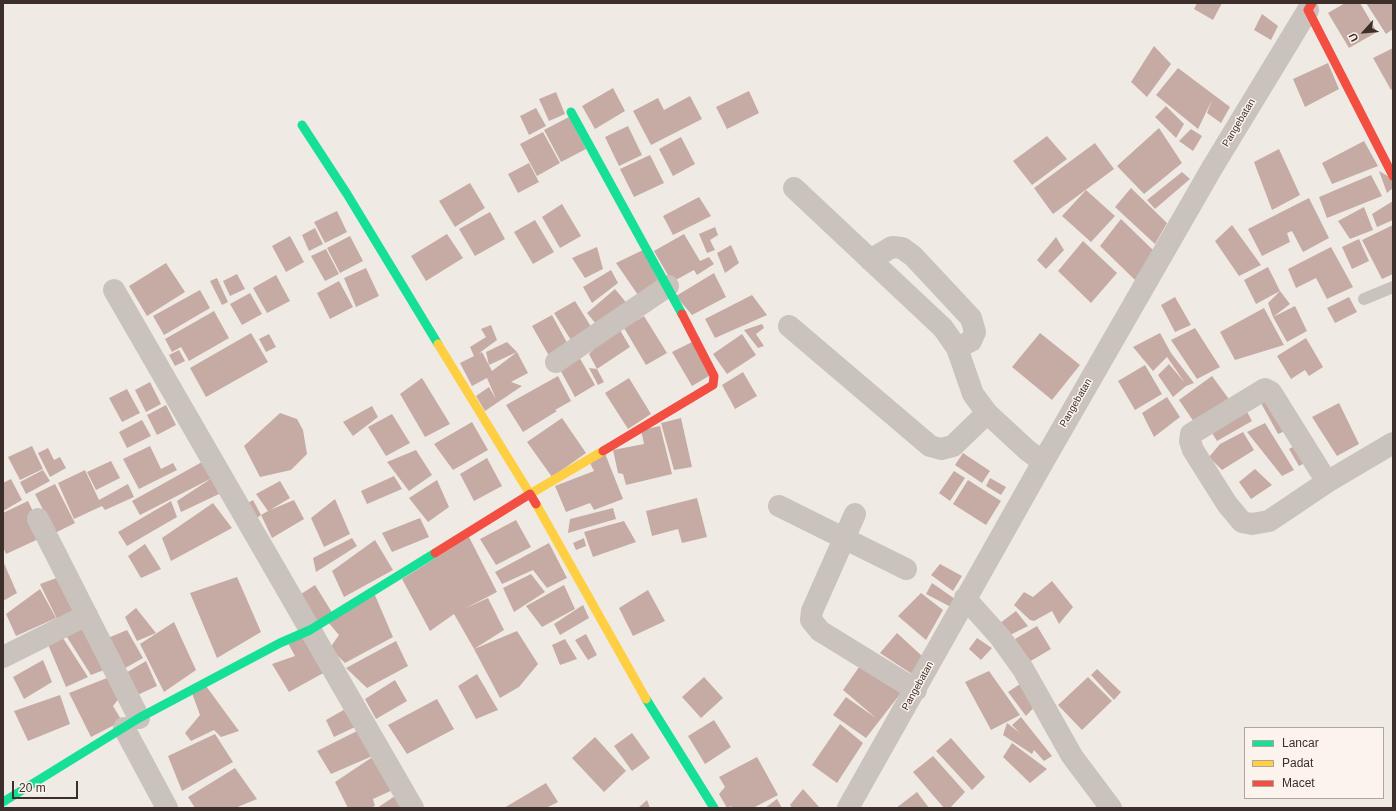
<!DOCTYPE html>
<html>
<head>
<meta charset="utf-8">
<style>
  body { margin:0 }
  #map { position:relative; width:1396px; height:811px; overflow:hidden; background:#f0eae4; font-family:Helvetica,sans-serif }
  canvas { display:block }
  .frame { position:absolute; inset:0; border:4px solid #3c2e29; pointer-events:none }
  .legend { position:absolute; left:1244px; top:727px; width:140px; height:72px; box-sizing:border-box; background:#fcf3ed; border:1px solid #afa49f; margin:0; padding:5px 7px; list-style:none; font-size:12px; color:#3c2e29 }
  .legend li { display:flex; align-items:center; gap:8px; height:20px }
  .legend b { width:20px; border:1px solid #afa49f }
  .north { position:absolute; left:1344px; top:12px; width:40px; height:40px; -webkit-text-stroke:3px #fcf3ed; paint-order:stroke; rotate:243deg; font-size:11px; font-weight:700; line-height:16px; text-align:center; color:#3c2e29 }
  .north::after { content:''; display:block; margin:auto; width:14px; height:18px; background:#3c2e29; clip-path:polygon(50% 0,100% 100%,50% 72%,0 100%) }
  .scale { position:absolute; left:12px; top:781px; width:66px; height:18px; box-sizing:border-box; border:2px solid #3c2e29; border-top:0; padding-left:5px; font-size:12px; line-height:14px; white-space:nowrap; color:#3c2e29; -webkit-text-stroke:3px #fcf3ed; paint-order:stroke }
</style>
</head>
<body>
<div id="map">
<canvas width="1396" height="811"></canvas>
<div class="frame"></div>
<ul class="legend">
<li><b style="height:5px;background:#16e098"></b>Lancar</li>
<li><b style="height:5px;background:#ffcf43"></b>Padat</li>
<li><b style="height:5px;background:#f24e42"></b>Macet</li>
</ul>
<div class="north">U</div>
<div class="scale">20 m</div>
</div>
<script>
const g = document.querySelector('canvas').getContext('2d');
g.lineJoin = 'round';
function fillPath(path, color) {
  g.fillStyle = color;
  g.fill(path, 'evenodd');
}
function poly(rows) {
  const path = new Path2D();
  for (const r of rows) {
    path.moveTo(r[0], r[1]);
    for (let i = 2; i < r.length; i += 2) path.lineTo(r[i], r[i + 1]);
  }
  return path;
}
function strokePath(path, color, width, dash) {
  g.strokeStyle = color;
  g.lineWidth = width;
  g.lineCap = dash ? 'butt' : 'round';
  g.setLineDash(dash || []);
  g.stroke(path);
}
function drawText(font, color, halo, rows, align = 'center') {
  g.font = font + ' Helvetica,sans-serif';
  g.lineWidth = 3;
  g.setLineDash([]);
  g.textBaseline = 'middle';
  g.strokeStyle = halo;
  g.fillStyle = color;
  for (const [text, x, y, turn = 0] of rows) {
    g.save();
    g.translate(x, y);
    g.rotate((+turn || 0) * Math.PI / 180);
    g.textAlign = isNaN(turn) ? turn : align;
    if (halo) g.strokeText(text, 0, 0);
    g.fillText(text, 0, 0);
    g.restore();
  }
}
fillPath(poly([
  [1197,3,1222,3,1213,20,1194,9],
  [1345,3,1360,3,1377,32,1349,48,1328,13],
  [1366,3,1393,3,1393,29,1386,34],
  [1262,14,1278,26,1271,40,1254,30],
  [1154,46,1171,64,1147,97,1131,82],
  [1393,48,1393,88,1391,90,1373,58],
  [1328,63,1339,89,1305,107,1293,79],
  [1178,68,1230,107,1221,123,1207,113,1212,100,1198,129,1156,95],
  [613,88,625,111,595,129,582,106],
  [749,91,759,113,727,129,716,107],
  [556,92,565,114,549,121,539,99],
  [690,96,702,119,651,145,633,111,658,98,664,110],
  [1166,106,1184,124,1176,138,1155,117],
  [536,108,546,126,529,135,520,116],
  [569,117,586,149,561,162,544,130],
  [628,126,642,155,619,166,605,137],
  [1159,128,1182,163,1144,194,1117,166],
  [1191,129,1202,136,1193,151,1179,141],
  [543,132,560,163,537,176,520,144],
  [1047,136,1067,159,1032,185,1013,161],
  [681,137,695,164,673,176,659,149],
  [1364,141,1378,166,1332,184,1322,163],
  [1095,143,1114,169,1053,214,1034,188],
  [1279,149,1300,195,1272,210,1254,162],
  [650,155,664,183,634,197,620,169],
  [529,163,539,182,518,193,508,174],
  [1379,171,1393,179,1393,188,1387,193],
  [1182,172,1190,179,1155,209,1147,200],
  [1371,175,1382,196,1327,218,1319,197],
  [470,183,485,208,455,227,439,201],
  [1131,188,1167,223,1155,244,1115,207],
  [1086,190,1115,216,1091,242,1062,216],
  [699,197,711,216,673,235,663,216],
  [1309,198,1329,238,1303,252,1292,231,1287,233,1290,242,1262,256,1248,229],
  [1393,201,1393,220,1377,227,1372,214],
  [562,204,581,236,560,248,542,217],
  [1364,207,1373,230,1350,239,1338,221],
  [337,211,347,232,325,243,314,222],
  [490,212,505,239,475,256,459,229],
  [1121,219,1153,250,1135,280,1100,246],
  [535,220,554,252,533,264,514,232],
  [1232,225,1261,265,1239,276,1215,241],
  [1393,225,1393,274,1382,279,1362,240],
  [715,227,718,235,710,240,715,250,707,253,699,234],
  [315,228,323,244,309,251,302,235],
  [447,234,463,258,426,281,411,256],
  [684,234,700,261,709,257,714,264,697,275,694,270,672,282,654,251],
  [290,236,304,262,286,272,272,246],
  [350,236,363,261,340,273,327,248],
  [1056,237,1064,250,1046,269,1037,260],
  [1359,239,1369,261,1352,269,1342,247],
  [1083,241,1117,273,1091,303,1058,271],
  [731,245,739,263,725,273,717,253],
  [597,247,603,269,585,278,572,258],
  [1331,247,1353,287,1327,299,1316,278,1296,288,1288,269],
  [326,249,339,274,325,281,311,256],
  [643,250,660,284,638,295,616,263],
  [166,263,185,292,147,316,129,286],
  [1268,267,1280,291,1256,304,1244,280],
  [366,268,379,296,356,307,344,278],
  [611,270,618,283,592,303,583,287],
  [714,273,726,297,692,315,676,296],
  [237,274,245,289,230,296,223,281],
  [276,275,290,301,267,313,253,288],
  [217,278,228,302,222,305,210,281],
  [339,281,353,307,330,319,317,293],
  [615,289,629,306,601,330,587,313],
  [200,290,210,308,164,335,153,316],
  [1280,291,1290,304,1273,317,1268,303],
  [250,293,262,314,242,325,230,304],
  [752,295,767,315,715,338,705,319],
  [1175,297,1191,325,1175,332,1161,305],
  [1349,297,1357,312,1335,323,1327,308],
  [575,301,595,333,574,345,554,313],
  [1295,306,1307,331,1287,342,1273,317],
  [1264,308,1284,345,1235,360,1220,332],
  [214,311,229,338,189,361,181,347,172,352,165,339],
  [552,315,571,350,552,361,532,326],
  [644,316,667,353,646,365,624,328],
  [762,324,764,328,756,334,764,346,758,348,744,330],
  [491,325,497,340,478,354,482,352,492,371,517,352,528,373,511,382,522,386,485,411,476,396,489,387,496,399,487,378,472,386,460,363,474,356,470,347,486,337,481,329],
  [617,325,630,347,597,369,589,354],
  [1195,328,1220,367,1197,379,1171,340],
  [251,333,268,362,206,397,190,368],
  [1040,333,1080,365,1052,400,1012,367],
  [1160,333,1171,353,1194,383,1186,386,1173,397,1158,375,1169,364,1185,383,1167,357,1153,371,1133,347],
  [269,334,276,347,266,352,259,339],
  [742,334,756,355,727,374,713,354],
  [1306,338,1323,367,1309,376,1305,370,1291,379,1277,356],
  [507,342,517,352,489,365,486,352],
  [692,342,709,376,692,386,672,352],
  [179,350,185,361,175,366,169,355],
  [578,355,595,385,575,397,558,366],
  [1145,365,1162,394,1135,410,1118,381],
  [589,368,597,369,604,382,598,385],
  [743,372,757,396,735,409,722,385],
  [558,376,571,401,555,410,557,411,523,432,506,405],
  [1212,376,1231,402,1194,422,1179,400],
  [422,378,450,424,425,437,400,394],
  [629,378,651,414,628,429,605,393],
  [150,382,161,404,146,412,135,390],
  [127,389,140,413,122,422,109,398],
  [1167,397,1180,417,1154,437,1142,413],
  [1271,397,1288,430,1278,434,1261,403],
  [1339,403,1359,444,1337,456,1312,417],
  [166,405,176,425,157,435,147,415],
  [372,406,378,417,353,436,343,422],
  [1246,410,1252,421,1217,441,1212,433],
  [280,413,297,419,303,430,307,454,291,470,260,477,244,446],
  [392,414,410,443,386,456,368,427],
  [562,418,586,453,552,477,527,442],
  [681,418,692,467,674,470,661,423],
  [142,420,151,436,127,448,119,432],
  [472,422,488,450,453,470,434,444],
  [1265,423,1294,470,1282,476,1247,432],
  [660,426,672,474,626,485,623,474,618,473,613,450,644,444,641,430],
  [1243,432,1254,450,1222,470,1209,457,1220,444],
  [1300,443,1309,461,1299,466,1289,449],
  [32,446,43,469,20,480,8,457],
  [150,446,161,469,173,463,177,470,139,489,123,459],
  [48,448,54,460,60,457,66,468,50,477,38,453],
  [416,450,432,475,409,491,387,462],
  [604,451,623,499,594,510,590,503,566,512,555,486,594,471,590,463],
  [963,453,990,471,982,483,955,465],
  [487,458,502,486,474,501,460,474],
  [111,461,120,478,96,490,87,472],
  [202,462,212,478,219,494,181,512,177,501,212,478,140,515,132,501],
  [1255,469,1272,485,1251,499,1239,482],
  [43,470,50,481,26,494,20,482],
  [85,470,99,500,128,484,134,497,105,510,102,506,74,519,58,483],
  [954,471,965,478,950,501,939,493],
  [394,476,402,489,367,504,361,491],
  [990,478,1006,487,1001,495,986,486],
  [11,479,22,500,3,511,3,483],
  [437,480,449,507,428,522,409,498],
  [968,480,1001,501,986,525,953,504],
  [280,481,290,498,270,510,294,500,304,519,272,538,261,515,268,511,256,494],
  [55,484,75,523,55,533,35,494],
  [697,498,707,537,682,543,678,529,652,536,646,511],
  [335,499,350,534,324,547,311,518],
  [253,500,261,515,253,521,246,504],
  [28,501,45,536,6,554,3,547,3,513],
  [171,501,177,517,127,546,118,532],
  [213,503,232,528,171,561,162,538],
  [613,508,616,519,568,533,570,519],
  [420,518,429,537,392,552,382,533],
  [516,520,531,547,496,565,480,539],
  [624,521,636,542,593,557,584,532],
  [469,537,497,592,464,609,488,598,504,630,474,649,454,614,430,631,402,579],
  [352,538,357,546,316,572,313,558],
  [584,538,586,546,576,550,573,543],
  [375,540,393,570,344,597,332,571],
  [549,543,567,578,547,588,533,570,502,584,495,572],
  [145,544,161,569,141,578,128,556],
  [3,561,17,593,3,601],
  [940,564,962,576,953,591,931,575],
  [531,574,545,592,514,612,503,588],
  [62,576,77,611,58,621,40,584],
  [237,577,261,632,217,658,190,593],
  [1052,581,1073,607,1059,624,1052,611,1034,621,1030,620,1014,605,1024,592,1033,597],
  [932,583,955,599,951,607,926,594],
  [315,585,333,614,311,629,293,599],
  [564,585,575,609,542,627,526,606],
  [40,589,56,618,16,636,6,614],
  [648,590,665,621,633,636,619,608],
  [374,593,393,637,345,663,330,648,339,635,327,621],
  [921,593,943,610,926,640,898,616],
  [583,605,589,618,560,635,554,624],
  [136,608,156,633,137,641,125,617],
  [1016,611,1028,626,1006,637,1000,623],
  [174,622,196,670,164,692,140,644],
  [86,625,109,668,91,675,65,634],
  [1037,626,1051,649,1029,662,1015,639],
  [127,630,143,658,120,671,103,640],
  [517,631,538,664,519,687,500,698,474,649],
  [897,633,922,656,912,674,880,653],
  [586,634,597,655,588,660,575,640],
  [61,635,88,677,66,687,47,642],
  [306,636,327,671,289,692,272,664,295,656,288,643],
  [977,638,992,648,981,660,969,649],
  [565,639,577,659,560,665,552,645],
  [396,641,408,666,367,688,346,668],
  [43,660,52,682,24,699,13,677],
  [864,660,904,689,866,738,833,715,846,697,876,718,843,690],
  [146,661,157,686,133,697,124,674],
  [1097,669,1121,692,1114,700,1091,675],
  [989,671,1020,715,991,730,965,682],
  [477,674,498,710,476,719,458,686],
  [112,676,121,696,113,706,122,721,91,737,69,693],
  [704,677,723,698,701,718,682,697],
  [1088,677,1112,701,1082,730,1058,705],
  [395,680,407,701,376,719,365,699],
  [1023,682,1038,703,1026,716,1008,692],
  [206,686,239,731,221,737,214,730,191,741,185,733,200,715,192,693],
  [60,695,70,724,28,741,14,711],
  [437,699,454,729,407,754,388,725],
  [347,708,357,726,334,737,326,720],
  [1021,717,1052,756,1044,761,1034,750,1032,754,1003,735,1007,723,1020,733,1012,725],
  [714,720,731,747,705,764,688,736],
  [840,724,863,743,837,783,812,765],
  [361,729,377,754,397,788,373,799,375,806,370,808,348,808,335,782,377,754,331,774,317,751],
  [632,733,650,758,632,771,614,746],
  [215,734,233,762,182,791,168,756],
  [595,737,626,771,604,792,572,758],
  [951,738,985,777,972,790,936,751],
  [1012,743,1047,769,1030,783,1003,757],
  [933,756,965,792,950,808,944,808,913,772],
  [757,757,778,795,753,808,732,808,731,806,727,808,719,794,725,787,719,777],
  [235,768,257,799,235,808,195,808,188,797],
  [546,783,558,802,546,808,504,808],
  [803,789,820,808,792,808,790,805],
  [917,792,929,808,896,808],
  [398,794,406,808,377,808],
  [777,799,782,808,765,808],
  [647,800,650,808,638,808]
]), '#c6aba4');
strokePath(poly([
  [1364,299,1393,287]
]), '#cac2bd', 12);
strokePath(poly([
  [794,188,943,328,957,348,973,394,987,413,1027,450,1043,462],
  [870,260,892,247,902,248,913,256,971,318,975,332,971,341,957,348],
  [114,290,413,808],
  [789,326,930,446,941,449,953,446,987,413],
  [556,362,668,286],
  [1327,482,1271,392,1265,389,1191,434,1190,441,1193,450,1227,504,1242,522,1252,524,1269,521,1327,482,1393,443],
  [779,506,906,569],
  [855,514,812,611,811,620,820,631,916,690],
  [38,519,139,718],
  [965,598,1000,637,1023,669,1072,756,1111,808],
  [3,657,87,615],
  [124,728,167,808],
  [848,808,1043,462,1212,168,1308,10]
]), '#cac2bd', 22);
strokePath(poly([
  [571,112,682,314],
  [302,125,347,194,438,344],
  [646,699,714,808],
  [3,802,139,718,280,643,310,630,435,553]
]), '#16e098', 9);
strokePath(poly([
  [438,344,530,494,603,451],
  [536,504,646,699]
]), '#ffcf43', 9);
strokePath(poly([
  [1312,3,1308,10,1393,176],
  [603,451,713,385,714,376,682,314],
  [435,553,530,494,536,504]
]), '#f24e42', 9);
drawText('10px', '#3c2e29', '#fcf3ed', [
  ["Pangebatan",1239,123,-59],
  ["Pangebatan",1076,403,-60],
  ["Pangebatan",918,686,-61]
]);
</script>
</body>
</html>
